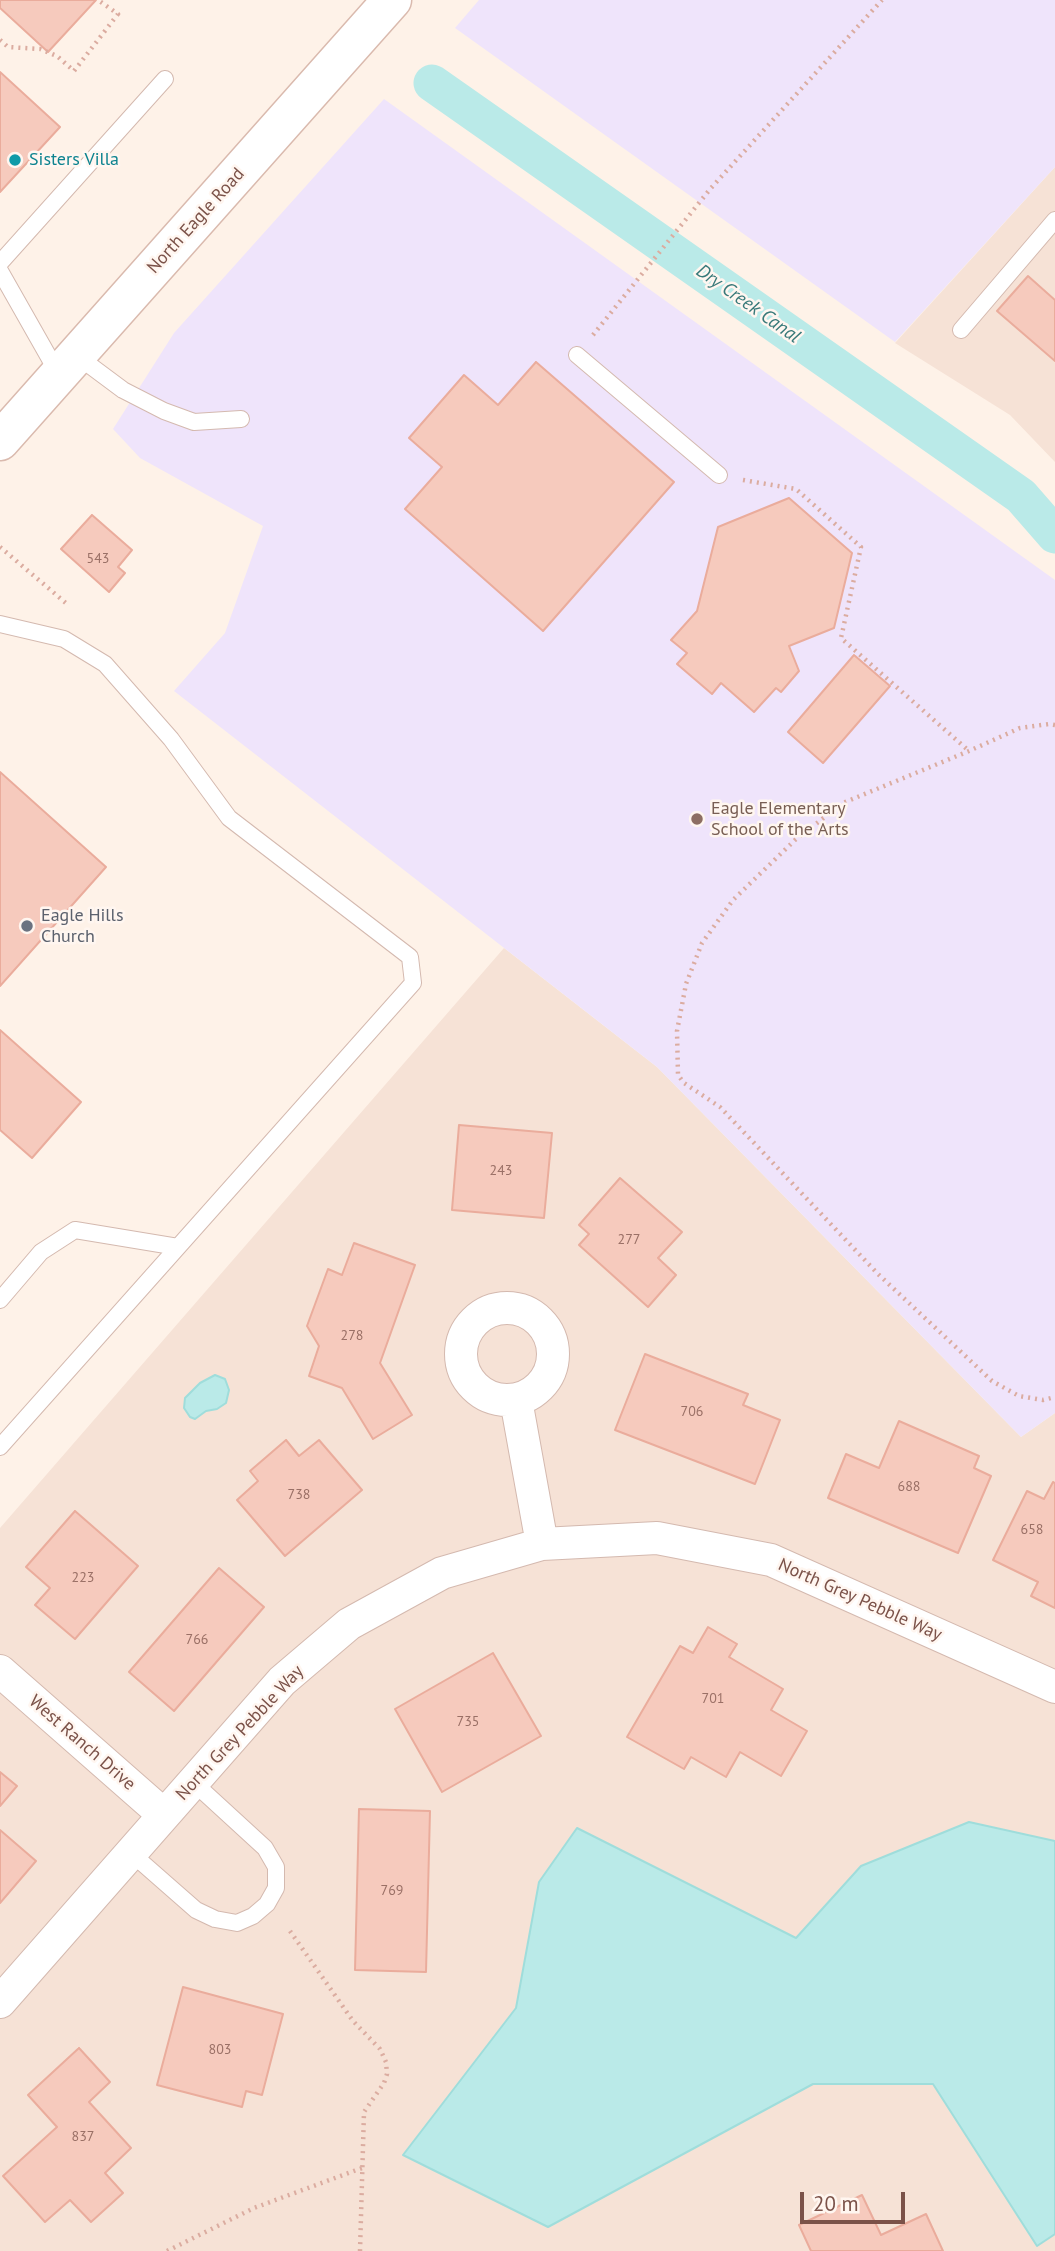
<!DOCTYPE html>
<html>
<head>
<meta charset="utf-8">
<style>
  body { margin:0 }
  #map { position:relative; width:1055px; height:2251px; overflow:hidden; background:#fef2e8; font-family:"PT Sans",sans-serif }
  canvas { display:block }
  .scale { position:absolute; left:800px; top:2192px; width:105px; height:32px; box-sizing:border-box; border:4px solid #7b5249; border-top:0; padding-left:9px; font-size:21px; line-height:24px; white-space:nowrap; color:#7b5249; -webkit-text-stroke:5px #fff6f0; paint-order:stroke }
</style>
</head>
<body>
<div id="map">
<canvas width="1055" height="2251"></canvas>
<div class="scale">20 m</div>
</div>
<script>
const g = document.querySelector('canvas').getContext('2d');
g.lineJoin = 'round';
function fillPath(path, color) {
  g.fillStyle = color;
  g.fill(path, 'evenodd');
}
function poly(rows) {
  const path = new Path2D();
  for (const r of rows) {
    if (r.length === 3) {
      path.moveTo(r[0] + r[2], r[1]);
      path.arc(r[0], r[1], r[2], 0, 2 * Math.PI);
      continue;
    }
    path.moveTo(r[0], r[1]);
    for (let i = 2; i < r.length; i += 2) path.lineTo(r[i], r[i + 1]);
  }
  return path;
}
function strokePath(path, color, width, dash) {
  g.strokeStyle = color;
  g.lineWidth = width;
  g.lineCap = dash ? 'butt' : 'round';
  g.setLineDash(dash || []);
  g.stroke(path);
}
function drawText(font, color, halo, rows, align = 'center') {
  g.font = font + ' "PT Sans",sans-serif';
  g.lineWidth = 5;
  g.setLineDash([]);
  g.textBaseline = 'middle';
  g.strokeStyle = halo;
  g.fillStyle = color;
  for (const [text, x, y, turn = 0] of rows) {
    g.save();
    g.translate(x, y);
    g.rotate((+turn || 0) * Math.PI / 180);
    g.textAlign = isNaN(turn) ? turn : align;
    if (halo) g.strokeText(text, 0, 0);
    g.fillText(text, 0, 0);
    g.restore();
  }
}
fillPath(poly([
  [1055,167,1055,462,1010,415,895,343],
  [504,948,657,1067,1021,1437,1055,1413,1055,2251,0,2251,0,1528]
]), '#f6e2d6');
fillPath(poly([
  [479,0,1055,0,1055,167,895,342,455,28],
  [384,99,1055,580,1055,1413,1021,1437,657,1067,174,691,225,633,263,526,140,458,113,429,174,333]
]), '#efe4fb');
const water = poly([
  [215,1375,225,1379,229,1390,226,1403,217,1409,206,1411,195,1419,190,1417,184,1408,185,1398,200,1383,215,1375],
  [969,1822,1055,1841,1055,2234,1037,2246,933,2084,813,2084,548,2227,403,2155,516,2008,539,1882,577,1828,796,1938,861,1866,969,1822]
]);
fillPath(water, '#baeae8');
strokePath(water, '#9fdddb', 2);
strokePath(poly([
  [432,83,1021,496,1055,535]
]), '#baeae8', 37);
const building = poly([
  [0,0,96,0,48,52,0,8,0,0],
  [0,72,60,127,0,192,0,72],
  [1028,276,1055,300,1055,361,997,311,1028,276],
  [536,362,674,482,543,631,405,509,442,467,409,438,464,375,498,405,536,362],
  [789,498,852,553,834,628,789,646,799,671,781,692,776,688,754,712,721,683,712,694,677,664,687,653,671,640,697,611,718,527,789,498],
  [92,515,132,550,118,567,125,573,109,592,61,549,92,515],
  [854,655,890,686,823,763,788,732,854,655],
  [0,772,106,867,0,986,0,772],
  [0,1030,81,1102,32,1158,0,1130,0,1030],
  [459,1125,552,1133,544,1218,452,1210,459,1125],
  [620,1178,682,1232,658,1258,676,1275,648,1307,579,1245,589,1234,579,1225,620,1178],
  [354,1243,415,1265,380,1363,412,1415,373,1439,342,1388,309,1376,319,1346,307,1326,328,1269,342,1275,354,1243],
  [645,1354,748,1394,743,1405,780,1420,755,1484,615,1430,645,1354],
  [899,1421,979,1456,974,1468,991,1476,958,1553,828,1498,846,1454,879,1468,899,1421],
  [286,1440,299,1456,319,1440,362,1490,285,1556,237,1500,258,1481,250,1471,286,1440],
  [1053,1482,1055,1483,1055,1608,1031,1596,1038,1582,993,1560,1027,1491,1044,1499,1053,1482],
  [75,1511,138,1566,75,1639,35,1605,50,1588,26,1567,75,1511],
  [219,1568,264,1607,174,1711,129,1672,219,1568],
  [708,1627,737,1644,729,1657,783,1689,771,1710,807,1731,781,1776,740,1752,726,1777,691,1757,684,1769,627,1737,680,1646,693,1653,708,1627],
  [493,1653,541,1736,442,1792,395,1709,493,1653],
  [0,1772,17,1786,0,1806,0,1772],
  [359,1809,430,1811,426,1972,355,1970,359,1809],
  [0,1830,36,1861,0,1903,0,1830],
  [183,1987,283,2014,262,2095,246,2091,242,2107,157,2085,183,1987],
  [79,2048,110,2082,89,2102,131,2148,105,2173,123,2193,91,2222,70,2200,45,2222,3,2176,57,2127,28,2095,79,2048],
  [862,2195,881,2235,926,2214,943,2251,811,2251,799,2225,862,2195]
]);
fillPath(building, '#f6cabd');
strokePath(building, '#eaac9c', 2);
const lane = poly([
  [0,263,165,79],
  [0,271,59,375],
  [961,330,1055,220],
  [76,355,123,390,164,411,194,422,241,419],
  [577,355,719,475],
  [0,624,64,639,105,664,171,739,229,818,410,957,413,983,0,1447],
  [0,1300,41,1252,75,1230,178,1247],
  [131,1853,196,1910,215,1919,237,1923,253,1916,267,1904,276,1888,276,1867,265,1848,193,1782]
]);
const street = poly([
  [507,1354,46],
  [516,1400,542,1544],
  [0,1671,164,1815],
  [0,2002,282,1681,349,1624,442,1573,542,1544,657,1538,771,1560,1055,1687]
]);
const secondary = poly([
  [0,441,392,0]
]);
strokePath(lane, '#d4b9af', 18);
strokePath(street, '#d4b9af', 34);
strokePath(secondary, '#dabaae', 41);
strokePath(poly([
  [0,40,8,47,40,49,57,56,74,71,118,14,98,0],
  [593,335,711,188,882,0],
  [743,480,796,489,861,547,841,638,969,751],
  [0,547,67,604],
  [1055,725,1049,724,1020,728,969,751,843,803,795,840,733,900,702,943,686,984,677,1031,678,1075,684,1083,720,1107,878,1274,992,1381,1019,1396,1043,1400,1055,1397],
  [290,1931,353,2021,380,2049,386,2062,387,2074,384,2083,364,2112,360,2251],
  [167,2251,254,2208,362,2168]
]), '#dbaca0', 4.5, [2, 5]);
strokePath(lane, '#fff', 16);
strokePath(street, '#fff', 32);
strokePath(secondary, '#fff', 38);
for (const [x, y, r, color] of [
  [15,160,7,"#0f9aa8"],
  [697,819,7,"#8d6e63"],
  [27,926,7,"#6b7280"]
]) {
  const dot = new Path2D();
  dot.arc(x, y, r, 0, 2 * Math.PI);
  g.fillStyle = color;
  g.fill(dot);
  strokePath(dot, '#fff6f0', 2.5);
}
drawText('14px', '#9a7066', null, [
  ["543",98,559],
  ["243",501,1171],
  ["277",629,1240],
  ["278",352,1336],
  ["706",692,1412],
  ["688",909,1487],
  ["738",299,1495],
  ["658",1032,1530],
  ["223",83,1578],
  ["766",197,1640],
  ["701",713,1699],
  ["735",468,1722],
  ["769",392,1891],
  ["803",220,2050],
  ["837",83,2137]
]);
drawText('18px', '#0d838f', '#fff6f0', [
  ["Sisters Villa",29,160]
], 'left');
drawText('18px', '#7b5249', '#fff6f0', [
  ["North Eagle Road",196,221,-48],
  ["North Grey Pebble Way",860,1600,24],
  ["North Grey Pebble Way",240,1733,-47],
  ["West Ranch Drive",82,1743,41]
]);
drawText('18px', '#785e54', '#fff6f0', [
  ["Eagle Elementary",711,809],
  ["School of the Arts",711,830]
], 'left');
drawText('18px', '#5b616d', '#fff6f0', [
  ["Eagle Hills",41,916],
  ["Church",41,937]
], 'left');
drawText('italic 19px', '#387979', '#fff6f0', [
  ["Dry Creek Canal",748,304,35]
]);
</script>
</body>
</html>
